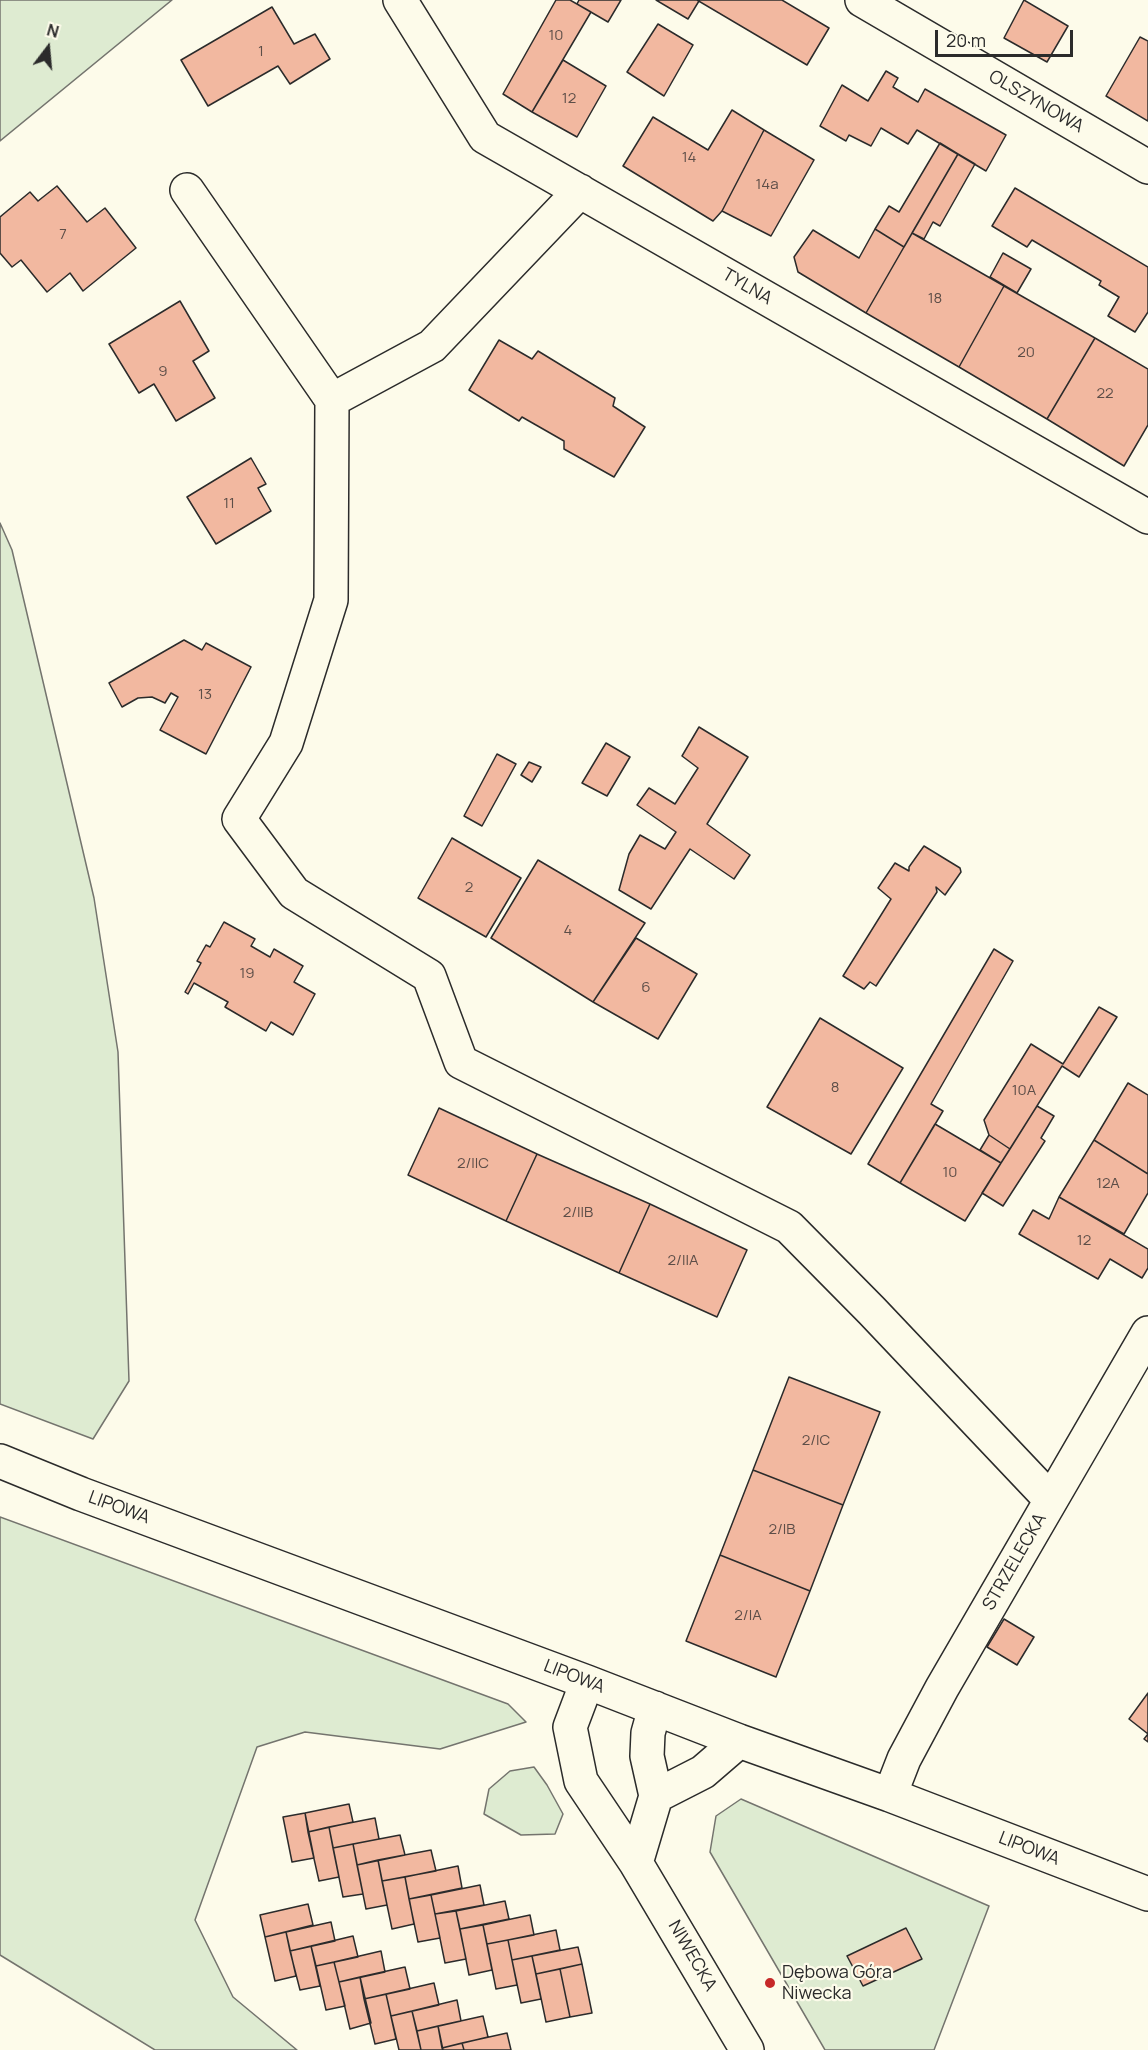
<!DOCTYPE html>
<html>
<head>
<meta charset="utf-8">
<style>
  body { margin:0 }
  #map { position:relative; width:1148px; height:2050px; overflow:hidden; background:#fdfbea; font-family:Manrope,sans-serif }
  canvas { display:block }
  .north { position:absolute; left:18px; top:18px; width:60px; height:60px; -webkit-text-stroke:4px #fdfbea; paint-order:stroke; rotate:16deg; font-size:16px; font-weight:700; line-height:24px; text-align:center; color:#2b2b2b }
  .north::after { content:''; display:block; margin:auto; width:21px; height:27px; background:#2b2b2b; clip-path:polygon(50% 0,100% 100%,50% 72%,0 100%) }
  .scale { position:absolute; left:935px; top:30px; width:138px; height:27px; box-sizing:border-box; border:3px solid #2b2b2b; border-top:0; padding-left:8px; font-size:18px; line-height:21px; white-space:nowrap; color:#2b2b2b; -webkit-text-stroke:4px #fdfbea; paint-order:stroke }
</style>
</head>
<body>
<div id="map">
<canvas width="1148" height="2050"></canvas>
<div class="north">N</div>
<div class="scale">20 m</div>
</div>
<script>
const g = document.querySelector('canvas').getContext('2d');
g.lineJoin = 'round';
function fillPath(path, color) {
  g.fillStyle = color;
  g.fill(path, 'evenodd');
}
function poly(rows) {
  const path = new Path2D();
  for (const r of rows) {
    path.moveTo(r[0], r[1]);
    for (let i = 2; i < r.length; i += 2) path.lineTo(r[i], r[i + 1]);
  }
  return path;
}
function strokePath(path, color, width, dash) {
  g.strokeStyle = color;
  g.lineWidth = width;
  g.lineCap = dash ? 'butt' : 'round';
  g.setLineDash(dash || []);
  g.stroke(path);
}
function drawText(font, color, halo, rows, align = 'center') {
  g.font = font + ' Manrope,sans-serif';
  g.lineWidth = 4.5;
  g.setLineDash([]);
  g.textBaseline = 'middle';
  g.strokeStyle = halo;
  g.fillStyle = color;
  for (const [text, x, y, turn = 0] of rows) {
    g.save();
    g.translate(x, y);
    g.rotate((+turn || 0) * Math.PI / 180);
    g.textAlign = isNaN(turn) ? turn : align;
    if (halo) g.strokeText(text, 0, 0);
    g.fillText(text, 0, 0);
    g.restore();
  }
}
const green = poly([
  [0,0,172,0,0,141,0,0],
  [0,523,12,550,94,898,118,1052,129,1381,93,1439,0,1404,0,523],
  [0,1517,508,1704,526,1722,440,1749,305,1732,257,1747,195,1920,233,1997,297,2050,155,2050,0,1955,0,1517],
  [534,1767,547,1785,563,1814,555,1834,521,1835,484,1814,489,1789,510,1771,534,1767],
  [741,1799,989,1906,934,2050,825,2050,710,1852,716,1816,741,1799]
]);
fillPath(green, '#deebd1');
strokePath(green, '#74746e', 1.5);
const building = poly([
  [556,0,570,0,591,12,532,112,503,94,556,0],
  [579,0,621,0,608,22,577,4,579,0],
  [656,0,697,0,699,1,688,19,656,0],
  [697,0,782,0,829,28,807,65,697,0],
  [1024,0,1068,26,1047,62,1004,38,1024,0],
  [272,7,294,44,315,34,330,59,290,84,278,66,208,106,181,60,272,7],
  [658,24,693,45,664,96,627,72,658,24],
  [1140,37,1148,41,1148,121,1106,96,1140,37],
  [563,60,606,86,577,137,532,112,563,60],
  [886,71,898,78,893,87,918,102,925,89,1006,135,986,171,917,130,908,144,881,128,871,146,849,135,846,141,820,126,842,85,868,101,886,71],
  [732,110,764,130,722,211,713,221,623,166,653,117,708,150,732,110],
  [764,130,814,160,771,236,722,211,764,130],
  [940,143,958,154,904,247,875,229,889,206,899,212,940,143],
  [958,154,975,164,940,226,933,222,924,239,912,233,958,154],
  [57,186,87,222,105,208,136,248,83,291,70,273,47,292,21,260,12,267,0,253,0,217,30,192,38,201,57,186],
  [1015,188,1148,267,1148,312,1135,332,1108,316,1119,297,1099,285,1101,281,1032,240,1027,247,992,226,1015,188],
  [875,229,904,247,866,313,798,272,794,257,813,230,859,258,875,229],
  [912,233,1004,286,959,367,866,313,912,233],
  [1003,253,1031,269,1017,293,990,277,1003,253],
  [1004,286,1095,338,1047,419,959,367,1004,286],
  [180,301,209,351,193,361,215,398,176,421,154,384,139,393,109,344,180,301],
  [1095,338,1148,369,1148,425,1124,466,1047,419,1095,338],
  [499,340,532,359,538,351,615,398,613,406,645,427,614,477,564,449,564,441,522,417,519,421,469,390,499,340],
  [251,458,266,484,258,488,271,511,216,544,187,497,251,458],
  [184,640,202,650,206,643,251,667,206,754,160,730,178,697,171,693,165,703,152,697,138,698,122,707,109,683,184,640],
  [699,727,748,757,707,824,750,855,734,879,690,849,651,909,619,890,629,854,640,835,665,849,676,832,637,805,649,788,675,804,698,768,682,756,699,727],
  [606,743,630,757,607,796,582,783,606,743],
  [497,754,516,764,482,826,464,816,497,754],
  [529,762,541,767,532,782,521,775,529,762],
  [452,838,521,878,486,937,418,898,452,838],
  [924,846,960,868,961,872,945,895,936,887,937,892,876,986,870,982,864,989,843,976,891,899,878,888,895,863,909,871,909,867,924,846],
  [538,860,645,923,593,1002,491,938,538,860],
  [224,922,255,939,251,946,270,957,274,949,303,966,294,982,315,994,293,1035,271,1022,266,1031,225,1007,228,1002,194,983,188,994,185,992,201,963,197,961,206,945,210,947,224,922],
  [636,938,697,974,658,1039,593,1002,636,938],
  [994,949,1013,961,931,1104,943,1111,900,1183,868,1164,994,949],
  [1099,1007,1117,1017,1079,1077,1062,1066,1010,1149,989,1135,984,1120,1031,1044,1063,1064,1099,1007],
  [820,1018,903,1068,851,1154,767,1107,820,1018],
  [1128,1083,1148,1095,1148,1174,1094,1140,1128,1083],
  [1037,1106,1054,1116,1041,1138,1045,1141,1003,1206,982,1193,1037,1106],
  [439,1108,537,1154,506,1221,408,1175,439,1108],
  [935,1124,1001,1163,965,1221,900,1183,935,1124],
  [989,1135,1010,1149,1001,1163,980,1150,989,1135],
  [1094,1140,1148,1174,1148,1193,1124,1234,1059,1197,1094,1140],
  [537,1154,650,1204,619,1273,506,1221,537,1154],
  [1059,1197,1148,1249,1148,1268,1142,1278,1110,1259,1098,1279,1019,1234,1033,1210,1049,1219,1059,1197],
  [650,1204,747,1250,717,1317,619,1273,650,1204],
  [789,1377,880,1412,843,1505,753,1470,789,1377],
  [753,1470,843,1505,810,1591,720,1555,753,1470],
  [720,1555,810,1591,776,1677,686,1641,720,1555],
  [1004,1619,1034,1637,1017,1665,987,1647,1004,1619],
  [1148,1693,1148,1742,1144,1739,1148,1734,1129,1719,1148,1693],
  [349,1804,353,1822,308,1832,305,1813,349,1804],
  [305,1813,314,1858,292,1862,283,1817,305,1813],
  [375,1818,379,1839,333,1848,329,1827,375,1818],
  [329,1827,339,1877,319,1881,308,1832,329,1827],
  [400,1835,405,1855,357,1865,353,1844,400,1835],
  [353,1844,363,1894,343,1897,333,1848,353,1844],
  [431,1850,436,1871,382,1881,378,1860,431,1850],
  [378,1860,387,1905,366,1909,357,1865,378,1860],
  [458,1866,462,1888,409,1899,405,1877,458,1866],
  [405,1877,414,1924,392,1929,382,1881,405,1877],
  [480,1885,484,1905,435,1914,431,1895,480,1885],
  [431,1895,440,1938,418,1942,409,1899,431,1895],
  [505,1901,509,1919,460,1929,456,1911,505,1901],
  [308,1904,313,1925,265,1937,260,1915,308,1904],
  [456,1911,466,1959,445,1963,435,1914,456,1911],
  [530,1915,534,1935,487,1944,483,1925,530,1915],
  [331,1922,335,1941,290,1951,286,1932,331,1922],
  [483,1925,492,1970,469,1975,460,1929,483,1925],
  [906,1928,922,1959,863,1986,847,1956,906,1928],
  [556,1930,560,1950,512,1960,508,1940,556,1930],
  [286,1932,296,1976,275,1981,265,1937,286,1932],
  [353,1936,358,1957,316,1966,311,1946,353,1936],
  [508,1940,517,1985,496,1989,487,1944,508,1940],
  [311,1946,320,1986,300,1990,290,1951,311,1946],
  [578,1947,582,1964,536,1974,532,1956,578,1947],
  [381,1951,385,1972,339,1982,334,1962,381,1951],
  [532,1956,541,1999,521,2003,512,1960,532,1956],
  [334,1962,345,2006,326,2010,316,1966,334,1962],
  [582,1964,592,2013,570,2017,560,1969,582,1964],
  [405,1967,410,1989,364,1999,360,1977,405,1967],
  [560,1969,570,2017,546,2022,536,1974,560,1969],
  [360,1977,371,2023,350,2029,339,1982,360,1977],
  [434,1983,439,2005,391,2016,386,1994,434,1983],
  [386,1994,396,2039,375,2044,364,1999,386,1994],
  [457,2000,461,2021,417,2031,412,2011,457,2000],
  [412,2011,421,2050,399,2050,391,2016,412,2011],
  [483,2016,488,2037,442,2048,438,2026,483,2016],
  [438,2026,443,2050,421,2050,417,2031,438,2026],
  [507,2033,511,2050,464,2050,462,2043,507,2033],
  [462,2043,464,2050,443,2050,442,2048,462,2043]
]);
fillPath(building, '#f2b8a0');
strokePath(building, '#2b2b2b', 1.5);
const minor = poly([
  [400,0,485,137,1148,517],
  [862,0,1148,167],
  [187,190,332,400],
  [580,191,432,346,332,400,331,600,286,743,239,819,294,893,429,976,461,1062,789,1227,872,1311,1051,1500],
  [0,1461,81,1494,587,1682,739,1741,890,1795,1148,1894],
  [587,1682,570,1727,581,1781,636,1863,747,2050],
  [890,1795,904,1759,942,1688,1148,1333],
  [656,1796,703,1772,739,1741],
  [636,1863,656,1796,647,1756,648,1733,655,1708]
]);
strokePath(minor, '#2b2b2b', 36);
strokePath(minor, '#fdfbea', 33);
for (const [x, y, r, color] of [
  [770,1983,6,"#c62828"]
]) {
  const dot = new Path2D();
  dot.arc(x, y, r, 0, 2 * Math.PI);
  g.fillStyle = color;
  g.fill(dot);
  strokePath(dot, '#fdfbea', 2);
}
drawText('15px', '#5d4e48', null, [
  ["10",556,36],
  ["1",261,52],
  ["12",569,99],
  ["14",689,158],
  ["14a",767,185],
  ["7",63,235],
  ["18",935,299],
  ["20",1026,353],
  ["9",163,372],
  ["22",1105,394],
  ["11",229,504],
  ["13",205,695],
  ["2",469,888],
  ["4",568,931],
  ["19",247,974],
  ["6",646,988],
  ["8",835,1088],
  ["10A",1024,1091],
  ["2/IIC",473,1164],
  ["10",950,1173],
  ["12A",1108,1184],
  ["2/IIB",578,1213],
  ["12",1084,1241],
  ["2/IIA",683,1261],
  ["2/IC",816,1441],
  ["2/IB",782,1530],
  ["2/IA",748,1616]
]);
drawText('18px', '#2b2b2b', '#fdfbea', [
  ["OLSZYNOWA",1036,102,30],
  ["TYLNA",747,287,30],
  ["LIPOWA",119,1508,20],
  ["STRZELECKA",1015,1562,-60],
  ["LIPOWA",574,1677,21],
  ["LIPOWA",1029,1849,21],
  ["NIWECKA",692,1956,60]
]);
drawText('18px', '#2b2b2b', '#fdfbea', [
  ["Dębowa Góra",782,1973],
  ["Niwecka",782,1994]
], 'left');
</script>
</body>
</html>
